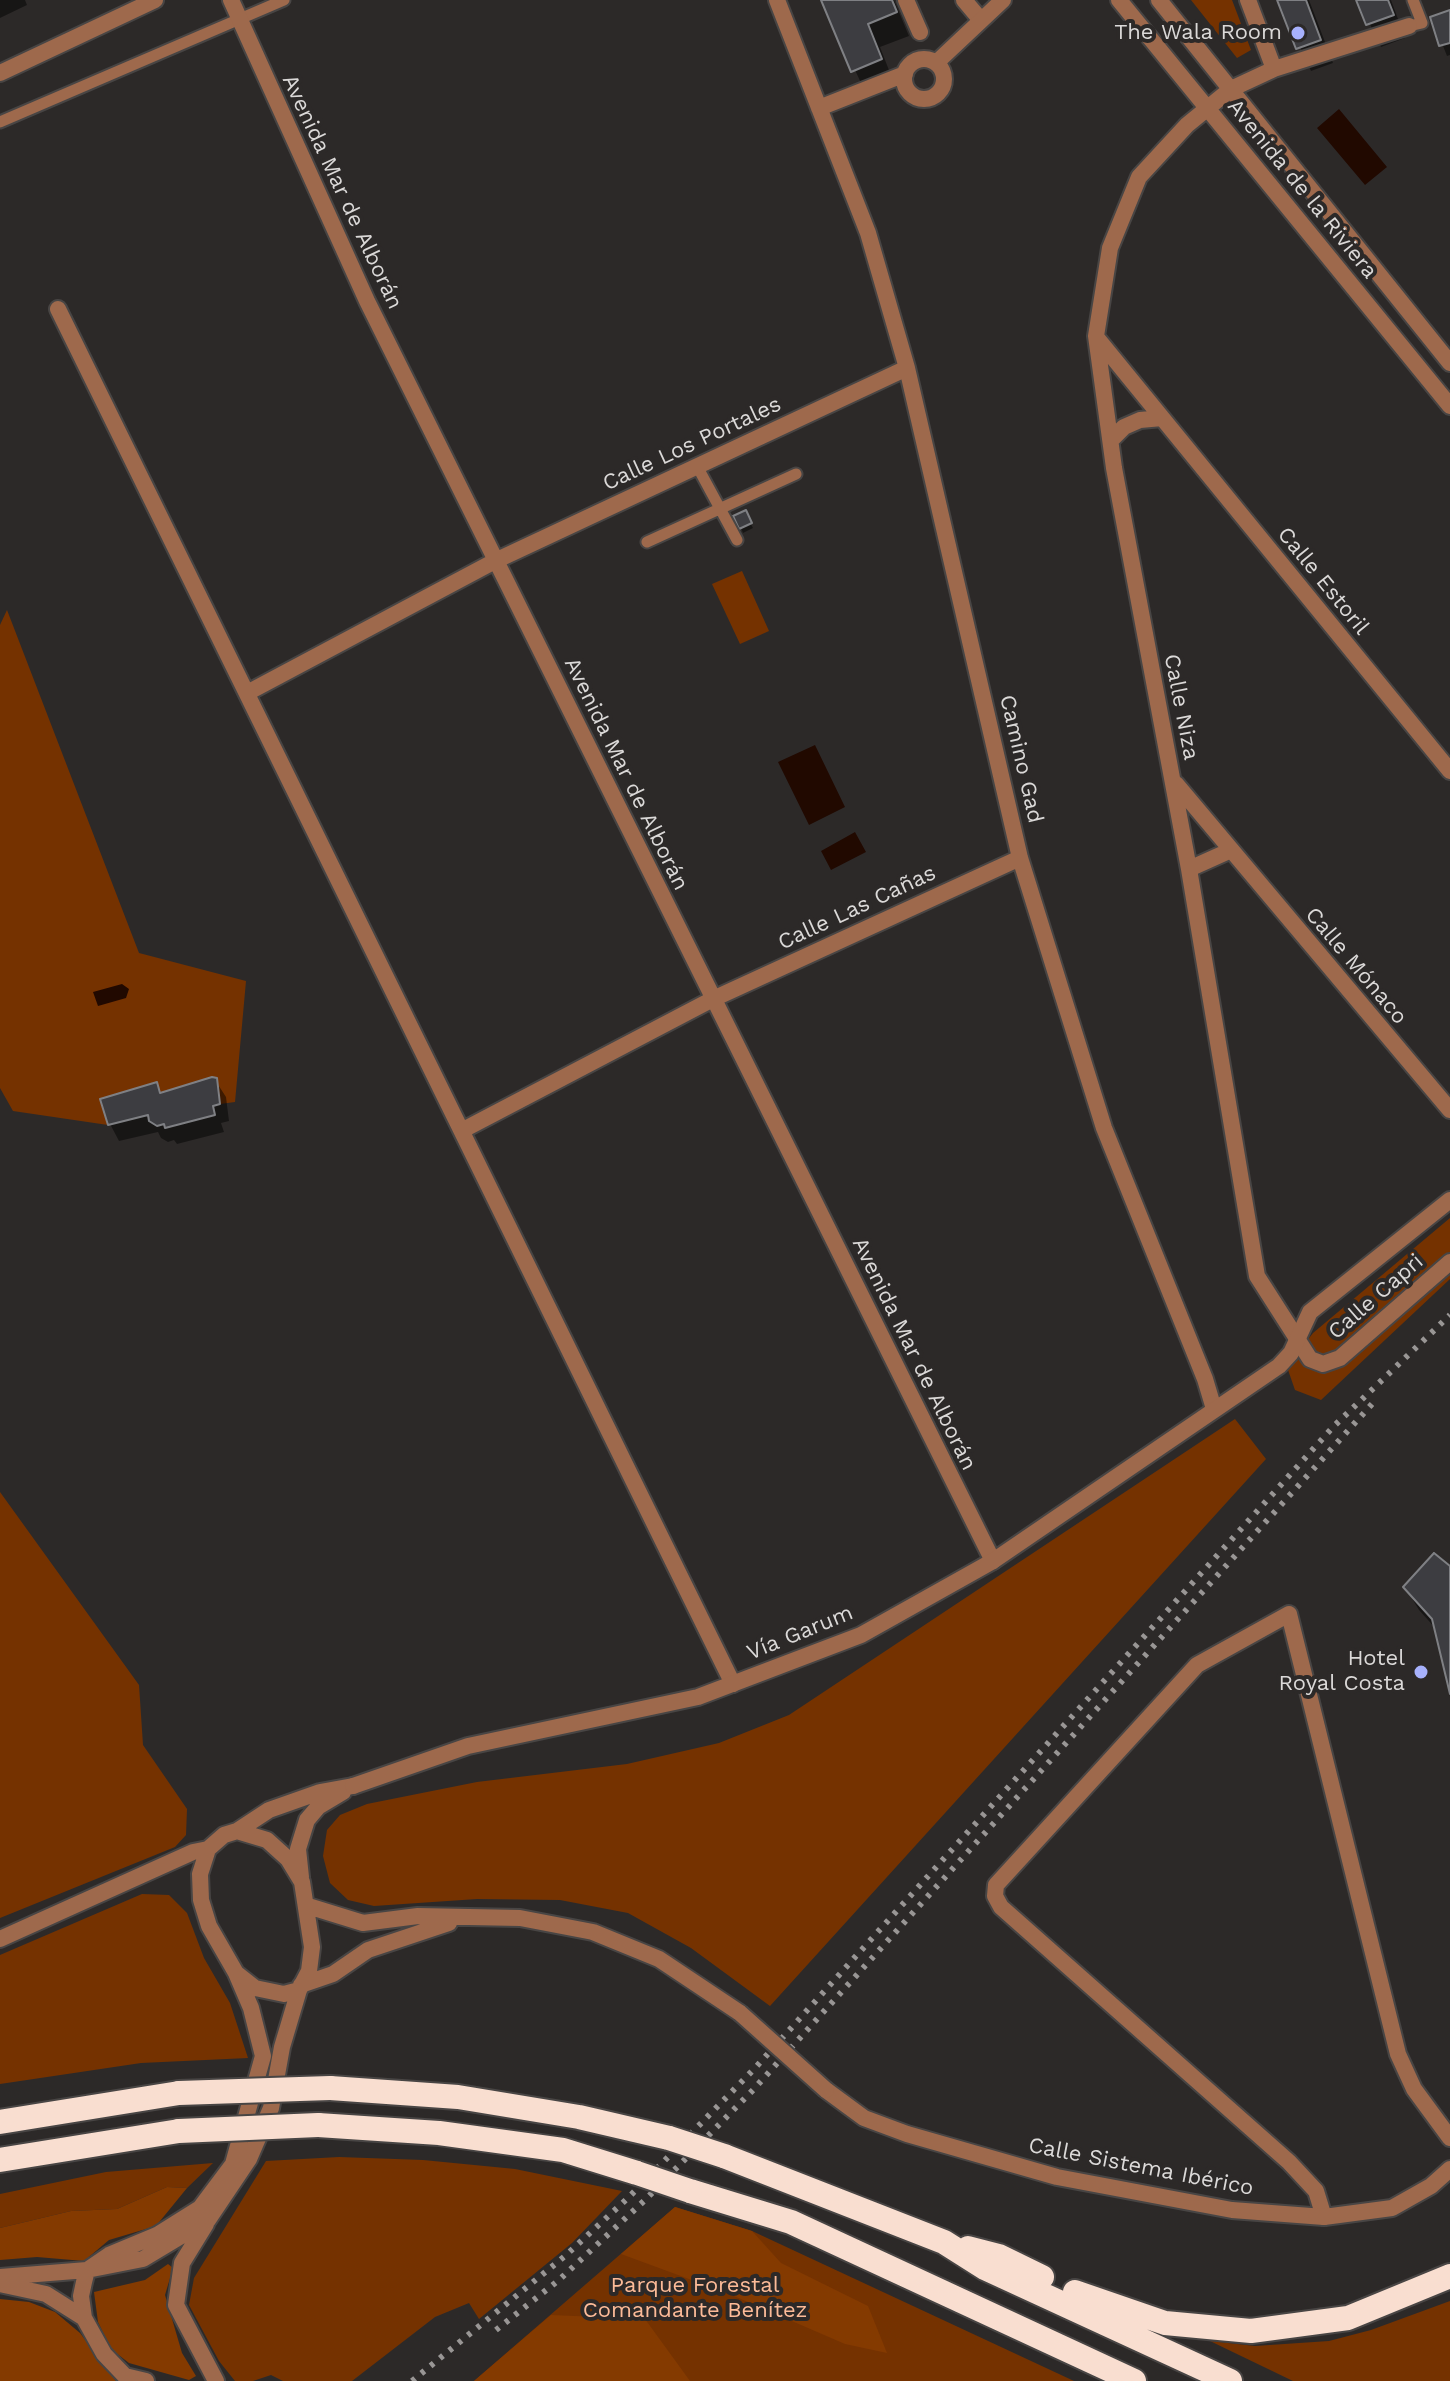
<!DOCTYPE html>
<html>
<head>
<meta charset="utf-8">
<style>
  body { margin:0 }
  canvas { display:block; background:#2c2928 }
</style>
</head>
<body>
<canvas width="1450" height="2381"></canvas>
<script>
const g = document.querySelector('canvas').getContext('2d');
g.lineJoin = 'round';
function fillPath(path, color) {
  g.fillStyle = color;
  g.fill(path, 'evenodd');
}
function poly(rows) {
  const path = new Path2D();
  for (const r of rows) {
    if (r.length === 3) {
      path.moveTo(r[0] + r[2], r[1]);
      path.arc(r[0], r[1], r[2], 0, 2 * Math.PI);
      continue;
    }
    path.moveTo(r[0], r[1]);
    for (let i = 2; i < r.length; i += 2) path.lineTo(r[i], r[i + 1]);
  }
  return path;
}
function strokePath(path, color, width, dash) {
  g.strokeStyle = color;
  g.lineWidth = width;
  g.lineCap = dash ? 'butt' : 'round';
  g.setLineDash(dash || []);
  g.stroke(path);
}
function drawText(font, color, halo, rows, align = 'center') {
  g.font = font + ' "Work Sans",sans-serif';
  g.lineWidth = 8;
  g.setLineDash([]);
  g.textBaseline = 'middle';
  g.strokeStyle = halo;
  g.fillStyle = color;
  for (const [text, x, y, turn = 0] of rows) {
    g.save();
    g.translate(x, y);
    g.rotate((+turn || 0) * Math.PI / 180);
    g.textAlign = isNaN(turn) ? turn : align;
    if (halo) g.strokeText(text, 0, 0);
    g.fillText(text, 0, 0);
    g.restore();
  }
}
fillPath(poly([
  [1191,0,1232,0,1251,50,1237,58],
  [742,571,769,631,740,644,712,584],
  [7,610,139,953,246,981,235,1102,220,1104,217,1078,213,1077,160,1093,157,1082,100,1099,108,1125,13,1111,0,1088,0,625],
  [1450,1218,1450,1279,1321,1400,1295,1390,1287,1367,1313,1333],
  [1235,1419,1266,1459,770,2006,691,1948,628,1913,560,1900,477,1899,374,1906,348,1900,330,1883,323,1856,327,1830,340,1815,367,1804,477,1782,627,1764,719,1743,789,1715],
  [0,1492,139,1685,143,1745,187,1809,186,1835,175,1847,0,1918],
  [142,1894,169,1895,187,1913,204,1958,230,2003,248,2058,141,2063,0,2084,0,1955],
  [339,2157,423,2160,515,2169,622,2191,572,2243,479,2319,469,2303,435,2317,352,2381,283,2381,271,2375,253,2381,235,2381,219,2361,189,2305,194,2278,266,2161],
  [213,2163,187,2188,167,2187,117,2209,71,2211,0,2228,0,2194,106,2172],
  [675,2207,752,2231,1074,2381,474,2381],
  [1450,2301,1450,2381,1293,2381,1210,2341,1255,2346,1329,2341,1371,2330]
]), '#753200');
fillPath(poly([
  [167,2187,187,2188,156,2226,109,2240,84,2261,37,2257,0,2260,0,2228,71,2211,117,2209],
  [675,2207,752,2231,781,2263,868,2306,887,2353,845,2344,727,2293,621,2254],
  [168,2264,173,2268,165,2295,182,2353,196,2376,189,2380,129,2363,111,2349,98,2322,94,2292,145,2280],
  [0,2299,29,2302,55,2312,80,2333,116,2381,0,2381],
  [551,2315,645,2319,690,2381,474,2381]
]), '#843a00');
fillPath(poly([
  [1339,109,1387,167,1365,185,1317,128],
  [815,745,845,807,809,825,778,762],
  [855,832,866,852,831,870,821,851],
  [122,984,129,989,126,998,98,1006,93,992]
]), '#210900');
fillPath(poly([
  [0,0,25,0,27,5,0,18],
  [823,0,894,0,909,36,880,47,894,83,866,94],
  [1279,0,1309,0,1333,63,1311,71],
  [1358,0,1391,0,1405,38,1381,47],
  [1450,12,1450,55,1447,56,1432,18],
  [748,518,753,528,743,533,741,528],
  [215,1080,226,1097,229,1121,221,1123,224,1132,177,1144,174,1140,168,1142,161,1138,158,1132,119,1141,110,1124,156,1084,162,1095],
  [1450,1569,1450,1685,1437,1630,1419,1610,1405,1587]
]), '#0007');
const building = poly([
  [821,0,892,0,897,12,868,24,882,59,851,72,821,0],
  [1277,0,1306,0,1321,40,1296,49,1277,0],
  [1356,0,1388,0,1394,15,1366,25,1356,0],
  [1450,10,1450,43,1439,46,1430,17,1450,10],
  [746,510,752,523,739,529,733,516,746,510],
  [212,1077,217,1078,220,1104,213,1106,215,1115,165,1128,164,1124,157,1126,149,1121,148,1115,108,1125,100,1099,157,1082,160,1093,212,1077],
  [1434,1553,1450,1566,1450,1694,1432,1619,1403,1587,1434,1553]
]);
fillPath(building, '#3d3d41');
strokePath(building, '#7f8084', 2);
const service = poly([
  [1409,26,1422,23,1413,0],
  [0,122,284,0],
  [697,466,737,540],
  [647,542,796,474]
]);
const pedestrian = poly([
  [906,0,920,32],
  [964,0,980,19]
]);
const minor = poly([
  [231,0,367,301,993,1561],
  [777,0,868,233,907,368,1020,858,1104,1128,1205,1379,1214,1409],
  [1119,0,1450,406],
  [1159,0,1450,363],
  [1248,0,1274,69],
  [1409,26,1274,69,1231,89,1187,125,1139,177,1110,248,1096,336,1114,468,1189,869,1257,1276,1310,1359,1323,1364,1340,1358,1450,1262],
  [924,79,20],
  [936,63,1003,0],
  [0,73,155,0],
  [819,108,905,74],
  [58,309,733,1684],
  [1097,338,1450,771],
  [1111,440,1124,427,1140,420,1162,418],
  [247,693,495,561,907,368],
  [1176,784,1450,1110],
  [1189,869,1229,851],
  [463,1130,713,999,1020,858],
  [237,1831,267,1840,288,1859,302,1882,312,1947,309,1971,299,1990,284,1994,255,1988,236,1973,209,1926,201,1900,200,1874,208,1849,224,1835,237,1831],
  [237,1831,269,1810,320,1792,353,1786],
  [301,1877,298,1849,307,1820,318,1807,343,1792],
  [308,1906,363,1923,418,1916,520,1918,593,1932,659,1959,740,2013],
  [0,1939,193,1852,208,1849],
  [301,1985,333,1974,368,1950,449,1923],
  [1324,2217,1316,2191,1289,2162,1001,1907,995,1896,996,1885,1197,1665,1289,1614,1398,2054,1414,2089,1450,2138],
  [206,2224,182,2263,176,2305,216,2381],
  [0,2277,87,2270,143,2259,208,2220,249,2159,271,2108,282,2047,299,1990],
  [0,2284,46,2294,84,2318],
  [146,2381,125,2376,104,2354,84,2318,81,2296,84,2282,87,2270,109,2255,157,2235,200,2208,233,2164,263,2056,251,2008,236,1973]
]);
const tertiary = poly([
  [353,1786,468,1746,698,1697,861,1635,993,1561,1279,1366,1291,1353,1310,1312,1450,1200],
  [826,2090,864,2118,907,2134,1057,2177,1232,2210,1324,2217,1392,2208,1431,2186,1450,2169]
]);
const motorway = poly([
  [330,2088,458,2097,579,2117,669,2138],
  [0,2122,179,2093],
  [318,2125,439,2133,563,2150,637,2173],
  [724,2156,944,2242,985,2268,1230,2381],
  [0,2160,179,2131],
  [690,2191,791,2222,1134,2381],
  [968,2248,999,2256,1042,2277],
  [1075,2292,1165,2323,1251,2331,1348,2318,1450,2276]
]);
strokePath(service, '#484544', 15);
strokePath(pedestrian, '#484544', 20);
strokePath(minor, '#484544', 20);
strokePath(tertiary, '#484544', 20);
strokePath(motorway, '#484544', 28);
strokePath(service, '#9e694c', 11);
strokePath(pedestrian, '#9e694c', 16);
strokePath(minor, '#9e694c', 16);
strokePath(tertiary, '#9e694c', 16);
strokePath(motorway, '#f9ded0', 24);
strokePath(poly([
  [496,2330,559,2280,645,2200,753,2090,1372,1404],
  [412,2381,565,2256,629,2197,756,2067,1333,1427,1450,1315]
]), '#999695', 6, [4, 8]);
const minorBridge = poly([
  [740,2013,826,2090]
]);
const motorwayBridge = poly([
  [179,2093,330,2088],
  [179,2131,318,2125],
  [669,2138,724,2156],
  [637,2173,690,2191]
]);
strokePath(minorBridge, '#484544', 20, []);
strokePath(motorwayBridge, '#484544', 28, []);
strokePath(minorBridge, '#9e694c', 16);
strokePath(motorwayBridge, '#f9ded0', 24);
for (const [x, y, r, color] of [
  [1298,33,8,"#a7b1fc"],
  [1421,1672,8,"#a7b1fc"]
]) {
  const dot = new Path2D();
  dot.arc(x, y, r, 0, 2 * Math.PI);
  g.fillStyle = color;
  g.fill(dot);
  strokePath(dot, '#2c2928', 3);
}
drawText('22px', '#dbd9d8', '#2c2928', [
  ["The Wala Room",1282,33],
  ["Hotel",1405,1659],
  ["Royal Costa",1405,1684]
], 'right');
drawText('22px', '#dbd9d8', '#2c2928', [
  ["Avenida de la Riviera",1302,189,51],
  ["Avenida Mar de Alborán",342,192,65],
  ["Calle Los Portales",692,444,-25],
  ["Calle Estoril",1323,581,51],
  ["Calle Niza",1181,707,79],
  ["Camino Gad",1021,759,77],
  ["Avenida Mar de Alborán",626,774,64],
  ["Calle Las Cañas",857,908,-25],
  ["Calle Mónaco",1356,966,50],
  ["Calle Capri",1376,1297,-41],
  ["Avenida Mar de Alborán",914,1354,64],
  ["Vía Garum",800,1633,-22],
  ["Calle Sistema Ibérico",1141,2167,11]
]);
drawText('22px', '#fcbb98', '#2c2928', [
  ["Parque Forestal",695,2286],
  ["Comandante Benítez",695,2311]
]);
</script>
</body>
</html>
